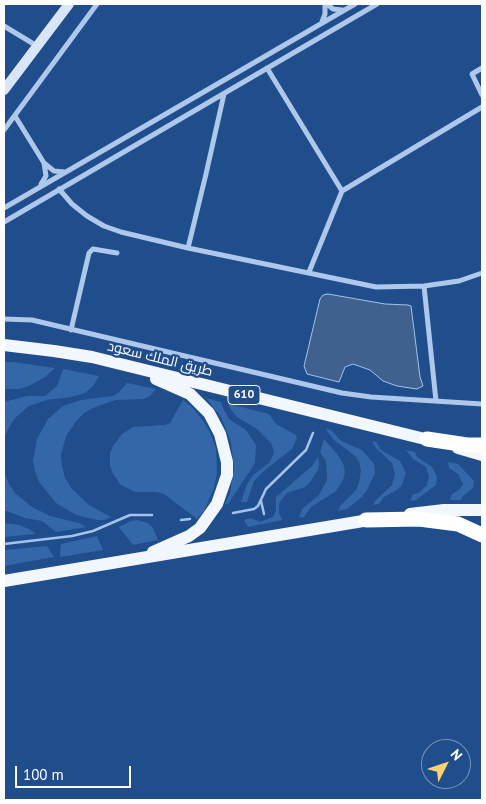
<!DOCTYPE html>
<html>
<head>
<meta charset="utf-8">
<style>
  body { margin:0 }
  #map { position:relative; width:486px; height:804px; overflow:hidden; background:#204d8b; font-family:"PT Sans",sans-serif }
  canvas { display:block }
  .frame { position:absolute; inset:0; border:5px solid #fff; pointer-events:none }
  .north { position:absolute; left:421px; top:739px; width:50px; height:50px; box-sizing:border-box; background:#204d8b; border:1px solid #7994b9; border-radius:50%; rotate:49deg; font-size:14px; font-weight:700; line-height:20px; text-align:center; color:#fff }
  .north::after { content:''; display:block; margin:auto; width:18px; height:22px; background:#f8d26e; clip-path:polygon(50% 0,100% 100%,50% 72%,0 100%) }
  .scale { position:absolute; left:15px; top:766px; width:116px; height:22px; box-sizing:border-box; border:2px solid #fff; border-top:0; padding-left:6px; font-size:15px; line-height:18px; white-space:nowrap; color:#fff; -webkit-text-stroke:4px #204d8b; paint-order:stroke }
</style>
</head>
<body>
<div id="map">
<canvas width="486" height="804"></canvas>
<div class="frame"></div>
<div class="north">N</div>
<div class="scale">100 m</div>
</div>
<script>
const g = document.querySelector('canvas').getContext('2d');
g.lineJoin = 'round';
function fillPath(path, color) {
  g.fillStyle = color;
  g.fill(path, 'evenodd');
}
function poly(rows) {
  const path = new Path2D();
  for (const r of rows) {
    path.moveTo(r[0], r[1]);
    for (let i = 2; i < r.length; i += 2) path.lineTo(r[i], r[i + 1]);
  }
  return path;
}
function strokePath(path, color, width, dash) {
  g.strokeStyle = color;
  g.lineWidth = width;
  g.lineCap = dash ? 'butt' : 'round';
  g.setLineDash(dash || []);
  g.stroke(path);
}
function drawText(font, color, halo, rows, align = 'center') {
  g.font = font + ' "PT Sans",Cairo,sans-serif';
  g.lineWidth = 4.5;
  g.setLineDash([]);
  g.textBaseline = 'middle';
  g.strokeStyle = halo;
  g.fillStyle = color;
  for (const [text, x, y, turn = 0] of rows) {
    g.save();
    g.translate(x, y);
    g.rotate((+turn || 0) * Math.PI / 180);
    g.textAlign = isNaN(turn) ? turn : align;
    if (halo) g.strokeText(text, 0, 0);
    g.fillText(text, 0, 0);
    g.restore();
  }
}
fillPath(poly([
  [4,362,13,362,55,368,45,377,29,386,19,389,4,389],
  [63,369,99,376,93,386,85,393,71,397,47,400,29,406,14,419,5,435,4,442,4,402,27,396,45,396,57,386],
  [127,383,156,389,150,396,144,399,116,400,95,407,84,413,77,420,66,436,61,455,62,466,65,478,72,489,89,505,111,517,104,520,97,520,76,515,56,503,39,482,35,471,33,461,37,439,48,419,63,406,81,400,113,396,118,393],
  [206,398,221,402,224,410,229,419,246,430,256,445,255,463,228,504,225,504,230,493,234,468,231,442,221,417],
  [183,400,193,408,204,422,211,435,216,448,217,473,214,488,204,511,197,519,164,494,156,492,135,492,121,485,113,474,110,466,110,453,113,446,122,434,133,427,165,425,170,423],
  [229,404,269,414,276,424,296,435,297,438,292,449,265,470,254,481,247,502,241,502,247,484,254,474,269,463,274,453,273,448,271,443,257,429,237,417,229,407],
  [325,428,331,430,341,441,362,450,374,464,375,473,367,490,362,497,347,509,338,511,340,506,356,490,359,483,361,470,359,462,355,456,333,439],
  [324,439,337,454,343,463,345,472,343,480,336,491,311,507,304,517,299,518,302,509,319,495,327,480,326,461,320,452],
  [372,441,376,442,381,450,388,454,400,461,406,473,402,485,397,490,384,497,379,504,373,505,376,500,392,485,395,474,392,463,376,448],
  [406,450,415,452,417,457,432,467,437,476,436,485,416,500,410,501,413,494,419,493,427,485,429,477,426,467,413,459],
  [318,457,319,464,318,470,310,482,305,487,287,493,279,503,279,513,282,520,248,527,244,520,251,518,260,522,273,517,276,511,276,497,312,466],
  [448,462,458,464,474,481,473,488,462,497,461,500,450,500,452,494,459,490,463,484,458,474,449,468],
  [4,472,9,484,15,493,32,507,50,516,79,523,86,527,56,532,42,521,25,518,4,510],
  [137,520,148,523,153,528,158,540,133,545,119,527,131,521],
  [4,523,19,525,29,529,36,534,4,537],
  [97,536,103,550,60,557,61,544],
  [47,546,54,557,4,566,4,550]
]), '#3467a8');
const water = poly([
  [328,294,385,304,408,305,411,306,420,377,423,386,417,389,397,386,383,381,370,370,353,364,345,367,339,382,307,374,304,366,320,299,323,295,328,294]
]);
fillPath(water, '#40618d');
strokePath(water, '#a1c3ed', 1);
strokePath(poly([
  [261,501,264,514],
  [233,513,254,509,258,506,266,489,306,450,313,433],
  [181,520,190,519],
  [4,544,72,536,93,531,130,515,152,515]
]), '#a1c3ed', 2.5);
strokePath(poly([
  [327,4,333,9,342,10],
  [322,22,325,14,325,4],
  [4,26,37,46],
  [267,68,342,191],
  [482,68,472,74,482,95],
  [15,116,44,163],
  [4,130,97,4],
  [41,184,46,176,44,163,54,171,65,172],
  [59,189,72,204,87,216,104,226,121,232,188,248,376,287,424,286,459,281,482,273],
  [4,208,355,4],
  [4,222,377,4],
  [188,248,206,174,224,94],
  [309,272,342,191,482,107],
  [424,286,436,401],
  [4,319,32,320,342,393,371,397,482,404],
  [71,330,89,253,93,249,117,253]
]), '#adc8eb', 5);
strokePath(poly([
  [4,90,69,4]
]), '#d9e6f9', 10);
strokePath(poly([
  [4,345,54,351,92,357,437,442],
  [458,448,482,455],
  [410,514,444,510,482,510],
  [153,552,189,536,200,528,217,504,227,475,227,462,220,434,209,413,190,394,156,379],
  [4,581,375,519]
]), '#f2f7fe', 12);
strokePath(poly([
  [427,439,467,445,482,445],
  [366,520,419,519,458,524,482,535]
]), '#fff', 15);
for (const [x, y, w] of [
  [244,395,32]
]) {
  const box = new Path2D();
  box.roundRect(x - w / 2, y - 9.5, w, 19, 4);
  g.fillStyle = '#204d8b';
  g.fill(box);
  strokePath(box, '#fff', 1);
}
drawText('bold 12px', '#fff', null, [
  ["610",244,395]
]);
drawText('14px', '#fff', '#204d8b', [
  ["طريق الملك سعود",160,359,14]
]);
</script>
</body>
</html>
